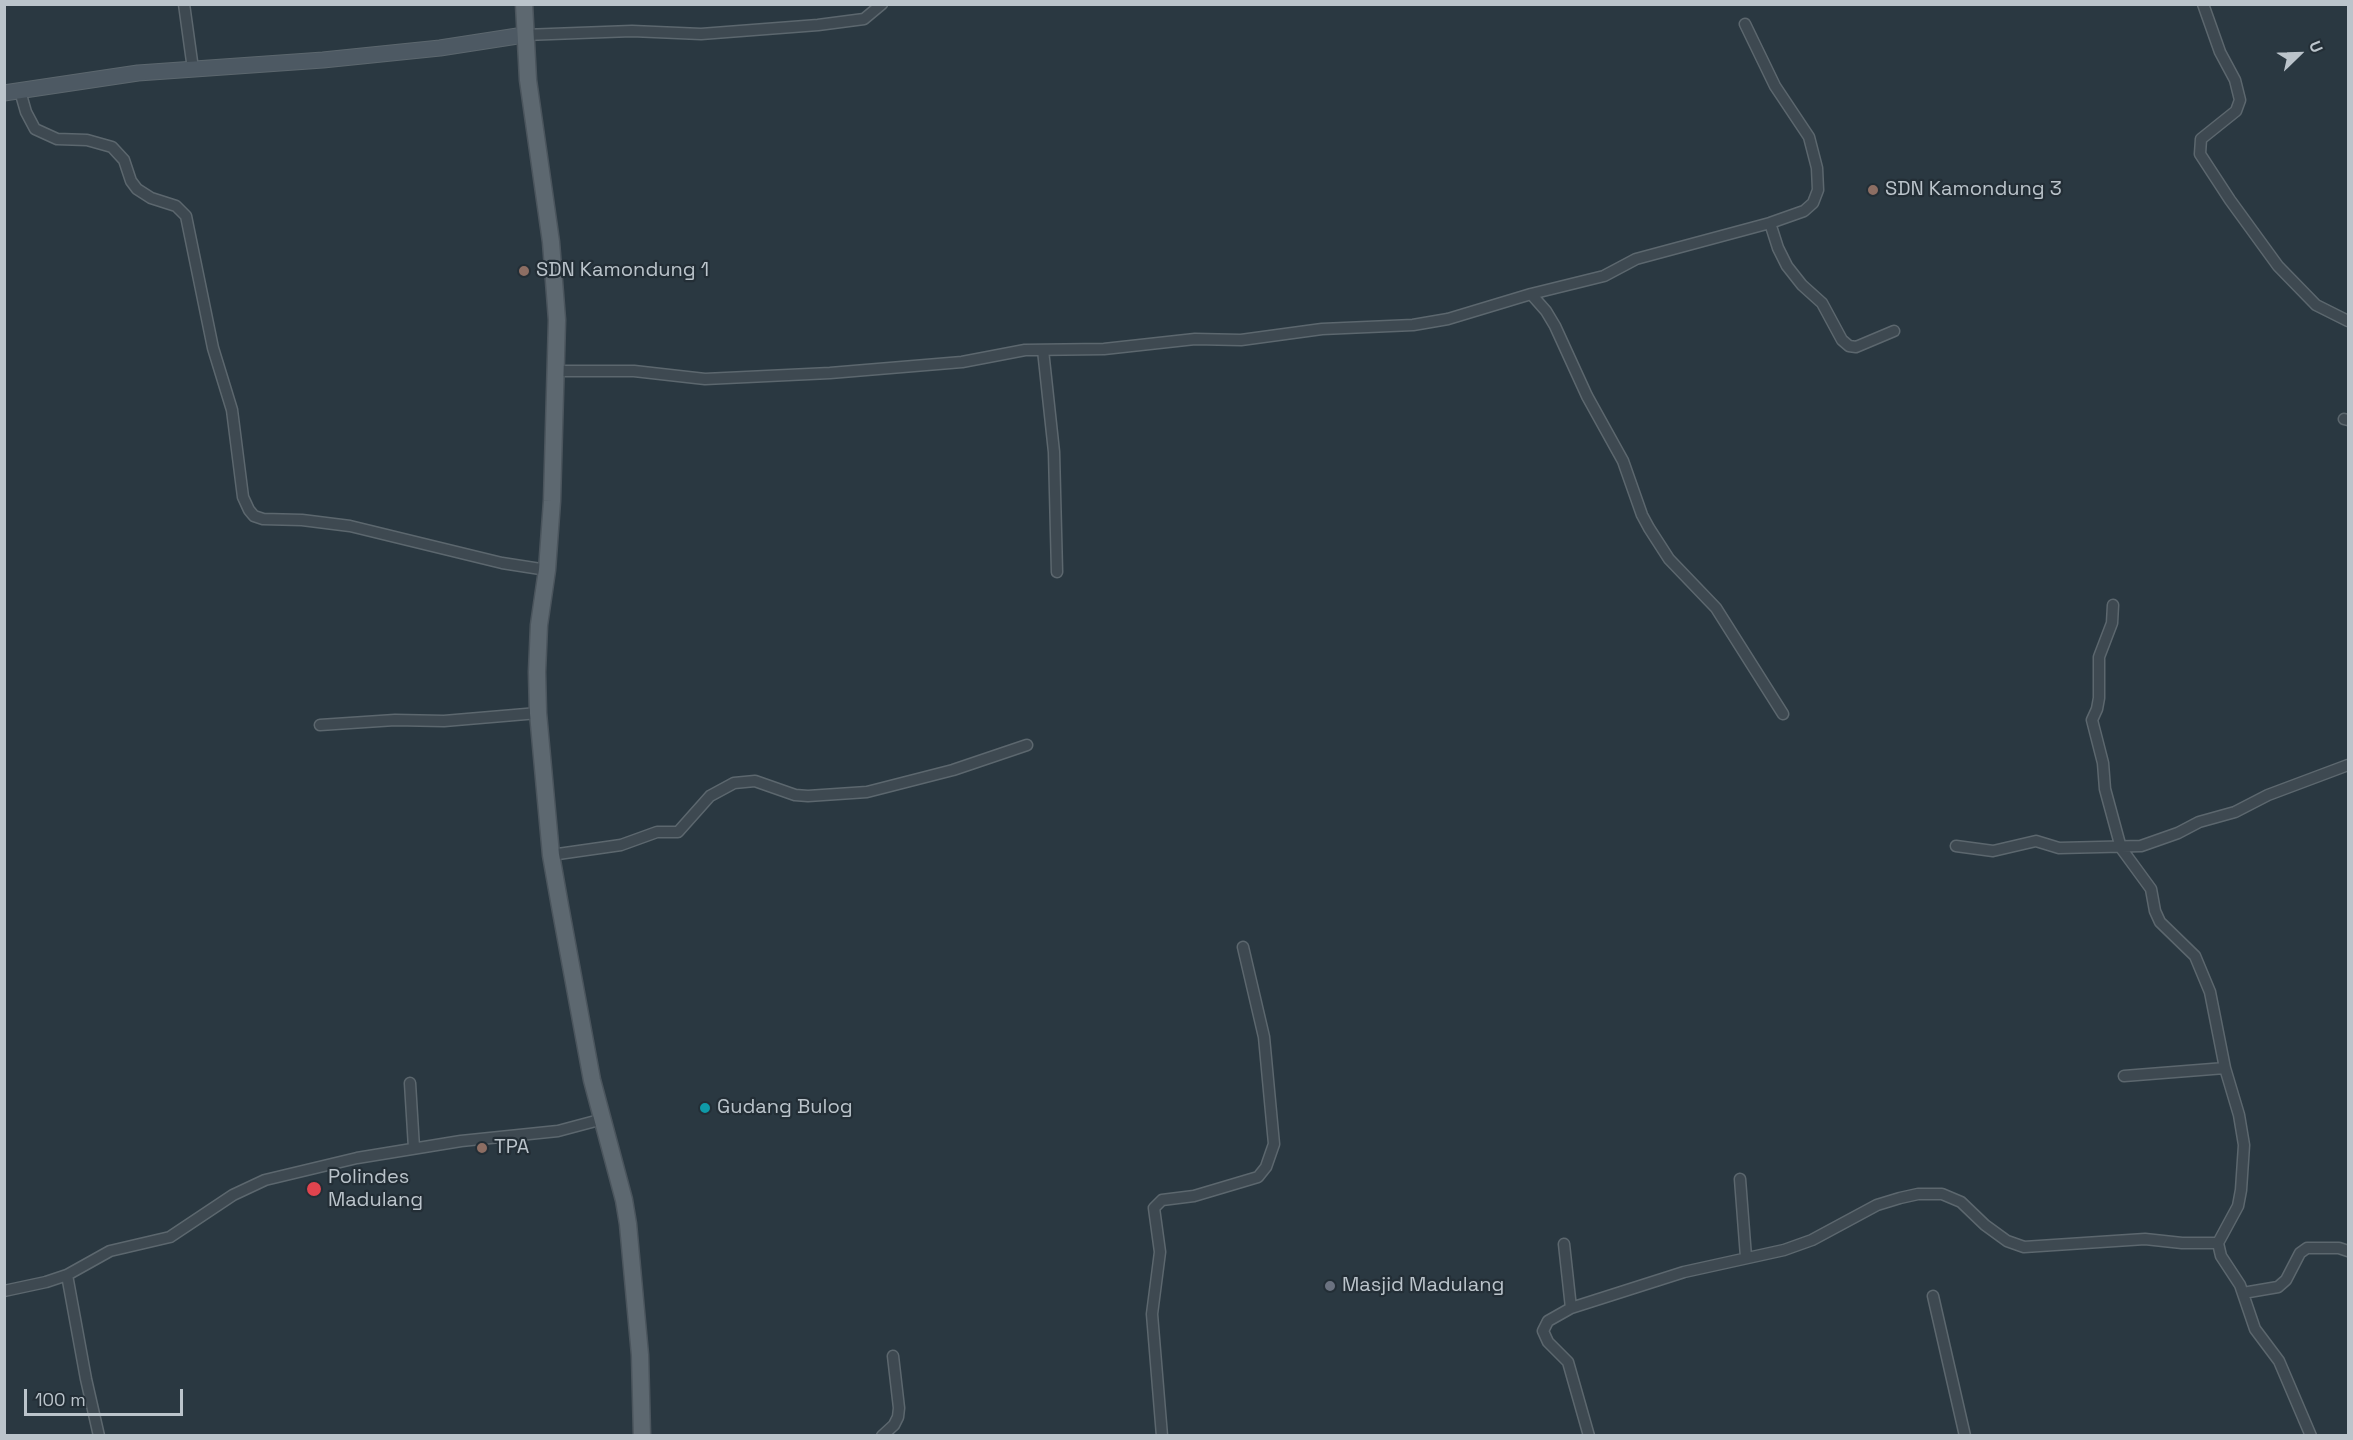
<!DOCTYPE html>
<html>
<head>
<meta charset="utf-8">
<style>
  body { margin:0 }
  #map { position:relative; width:2353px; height:1440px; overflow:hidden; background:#2a3841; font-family:"Space Grotesk",sans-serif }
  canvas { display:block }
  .frame { position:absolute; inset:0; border:6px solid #bbc4cb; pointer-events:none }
  .north { position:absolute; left:2269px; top:24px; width:60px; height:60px; -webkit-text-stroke:4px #232e36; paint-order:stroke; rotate:67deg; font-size:16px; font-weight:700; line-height:24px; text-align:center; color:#bbc4cb }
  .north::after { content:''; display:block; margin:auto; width:21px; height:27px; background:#bbc4cb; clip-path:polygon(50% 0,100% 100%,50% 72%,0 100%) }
  .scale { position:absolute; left:24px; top:1389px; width:159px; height:27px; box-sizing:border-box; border:3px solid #bbc4cb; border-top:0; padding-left:8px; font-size:18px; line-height:21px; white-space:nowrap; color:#bbc4cb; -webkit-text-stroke:4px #232e36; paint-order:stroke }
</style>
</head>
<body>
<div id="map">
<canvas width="2353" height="1440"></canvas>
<div class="frame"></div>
<div class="north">U</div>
<div class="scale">100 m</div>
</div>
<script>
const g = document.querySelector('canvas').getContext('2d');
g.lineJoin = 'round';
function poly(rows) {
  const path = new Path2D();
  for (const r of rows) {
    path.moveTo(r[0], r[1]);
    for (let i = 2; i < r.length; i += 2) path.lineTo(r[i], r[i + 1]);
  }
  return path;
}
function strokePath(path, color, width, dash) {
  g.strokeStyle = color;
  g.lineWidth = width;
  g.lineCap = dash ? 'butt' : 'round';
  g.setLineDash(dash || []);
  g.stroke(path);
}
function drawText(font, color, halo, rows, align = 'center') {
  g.font = font + ' "Space Grotesk",sans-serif';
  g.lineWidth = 4.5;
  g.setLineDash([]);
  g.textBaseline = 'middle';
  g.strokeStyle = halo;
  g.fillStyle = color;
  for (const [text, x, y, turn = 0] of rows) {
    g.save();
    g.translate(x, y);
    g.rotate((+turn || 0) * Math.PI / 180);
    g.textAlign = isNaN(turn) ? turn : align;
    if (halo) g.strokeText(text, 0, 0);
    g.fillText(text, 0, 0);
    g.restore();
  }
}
const street = poly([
  [184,4,193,69],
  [2203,4,2220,52,2235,80,2240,100,2236,111,2201,139,2200,154,2230,200,2278,266,2316,305,2348,321],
  [524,35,632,31,701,34,818,25,864,19,882,4],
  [20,91,26,112,35,129,57,139,87,140,112,147,124,160,131,181,137,189,151,198,176,206,186,216,213,348,232,410,243,497,249,510,254,516,263,519,302,520,350,526,502,563,547,570],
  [1770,223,1778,248,1787,266,1802,285,1822,303,1842,340,1849,346,1856,347,1894,331],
  [1531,294,1546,311,1555,326,1587,396,1623,461,1642,515,1649,528,1669,559,1716,608,1783,714],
  [1043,350,1054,452,1057,572],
  [557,371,634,371,705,379,830,373,962,362,1025,350,1104,349,1195,339,1241,340,1322,329,1413,325,1448,319,1531,294,1604,276,1636,259,1770,223,1804,211,1813,203,1818,190,1817,168,1809,137,1775,86,1745,24],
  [2344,419,2348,420],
  [2113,605,2112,623,2099,657,2099,698,2097,709,2092,720,2103,763,2105,789,2121,848,2151,889,2155,911,2160,922,2195,956,2210,992,2225,1068,2239,1115,2244,1145,2241,1190,2238,1206,2218,1243,2221,1256,2240,1285,2255,1329,2279,1361,2311,1436],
  [320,725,395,720,444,721,538,713],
  [1956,846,1993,851,2036,841,2059,848,2141,846,2178,833,2199,822,2235,812,2268,795,2348,765],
  [551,855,621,845,657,832,678,832,710,796,734,783,755,781,795,795,808,796,867,792,953,770,1027,745],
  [2124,1076,2225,1068],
  [410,1083,414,1148],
  [1740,1179,1746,1257],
  [1564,1244,1571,1308],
  [67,1275,86,1379,99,1436],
  [4,1291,46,1282,67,1275,110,1251,170,1237,233,1195,265,1180,357,1158,461,1141,558,1131,603,1119],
  [2243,1293,2278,1287,2286,1280,2300,1253,2307,1248,2339,1248,2348,1251],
  [1933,1296,1965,1436],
  [882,1436,894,1425,898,1417,899,1408,893,1356],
  [1162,1436,1152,1314,1160,1252,1154,1208,1162,1200,1194,1196,1258,1177,1266,1167,1274,1144,1264,1037,1243,947],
  [1589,1436,1568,1362,1548,1342,1543,1331,1548,1321,1571,1308,1684,1272,1784,1250,1812,1240,1877,1205,1900,1198,1918,1194,1942,1194,1961,1202,1985,1225,2007,1241,2024,1247,2145,1239,2182,1243,2218,1243]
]);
const secondary = poly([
  [4,93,138,73,323,60,440,48,524,35]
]);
const primary = poly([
  [524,4,528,80,551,242,557,320,552,501,547,570,539,625,537,672,538,713,551,855,560,906,592,1080,624,1200,628,1224,640,1355,642,1436]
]);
strokePath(street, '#5c676e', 13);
strokePath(secondary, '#5c676e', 17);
strokePath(primary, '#4b555d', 19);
strokePath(street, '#3e4951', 10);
strokePath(secondary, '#4d5963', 15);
strokePath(primary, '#5d6870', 16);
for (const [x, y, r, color] of [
  [1873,190,6,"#8d6e63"],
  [524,271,6,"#8d6e63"],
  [705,1108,6,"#0f9aa8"],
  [482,1148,6,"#8d6e63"],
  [314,1189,8,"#e0444e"],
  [1330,1286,6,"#6b7280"]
]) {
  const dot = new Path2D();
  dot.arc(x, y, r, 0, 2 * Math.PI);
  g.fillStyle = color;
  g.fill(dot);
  strokePath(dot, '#232e36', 2);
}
drawText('20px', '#bbc4cb', '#232e36', [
  ["SDN Kamondung 3",1885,190],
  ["SDN Kamondung 1",536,271],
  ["Gudang Bulog",717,1108],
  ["TPA",494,1148],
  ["Polindes",328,1178],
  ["Madulang",328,1201],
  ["Masjid Madulang",1342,1286]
], 'left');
</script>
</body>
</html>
